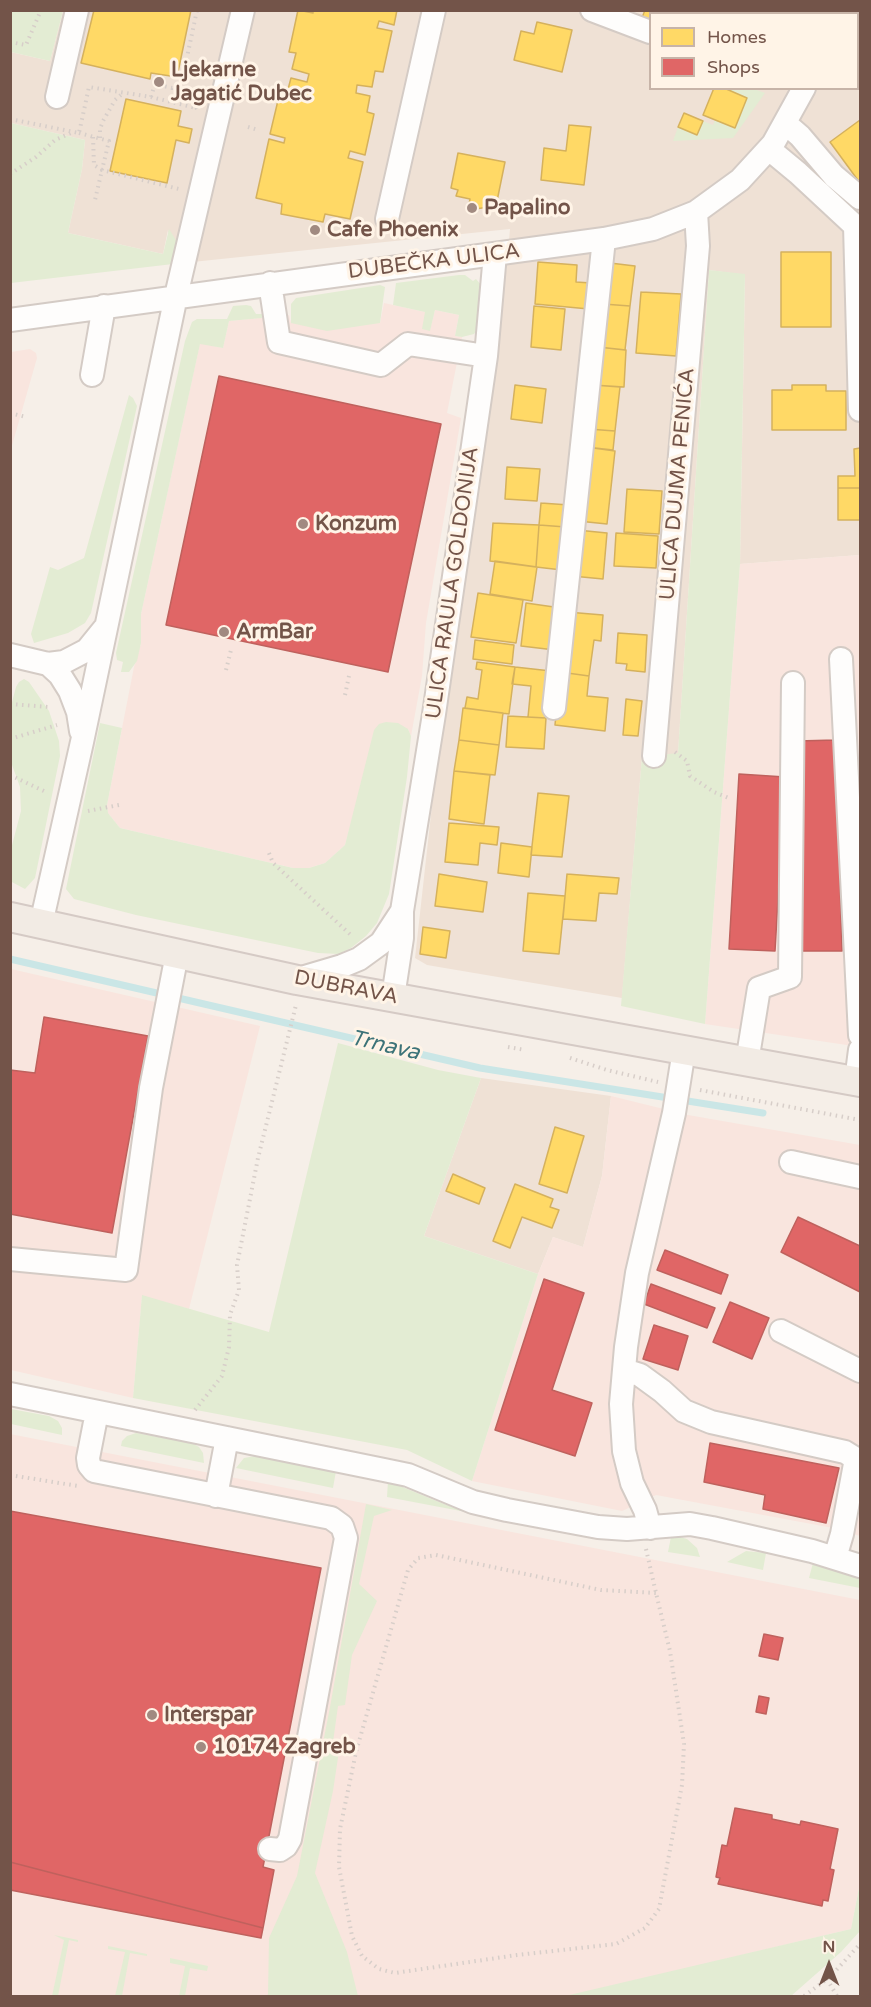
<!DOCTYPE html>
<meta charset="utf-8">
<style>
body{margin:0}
#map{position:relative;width:871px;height:2007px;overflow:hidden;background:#f6efe8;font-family:"Varela Round",sans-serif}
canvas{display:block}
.frame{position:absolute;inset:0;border:12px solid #735449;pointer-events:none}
.legend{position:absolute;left:649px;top:12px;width:210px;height:78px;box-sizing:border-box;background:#fff4e7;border:2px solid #c7b4a8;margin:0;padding:8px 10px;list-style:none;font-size:18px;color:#735449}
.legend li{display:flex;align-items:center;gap:12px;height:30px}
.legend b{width:30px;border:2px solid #c7b4a8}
.north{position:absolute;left:799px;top:1935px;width:60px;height:60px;-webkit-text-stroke:4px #fff4e7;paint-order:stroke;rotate:0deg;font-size:16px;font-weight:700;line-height:24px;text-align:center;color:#735449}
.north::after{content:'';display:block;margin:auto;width:21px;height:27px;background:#735449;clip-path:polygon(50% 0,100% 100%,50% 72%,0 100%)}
</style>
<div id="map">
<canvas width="871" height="2007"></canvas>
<div class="frame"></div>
<ul class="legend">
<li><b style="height:16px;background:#ffd966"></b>Homes</li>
<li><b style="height:16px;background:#e06666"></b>Shops</li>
</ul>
<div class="north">N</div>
</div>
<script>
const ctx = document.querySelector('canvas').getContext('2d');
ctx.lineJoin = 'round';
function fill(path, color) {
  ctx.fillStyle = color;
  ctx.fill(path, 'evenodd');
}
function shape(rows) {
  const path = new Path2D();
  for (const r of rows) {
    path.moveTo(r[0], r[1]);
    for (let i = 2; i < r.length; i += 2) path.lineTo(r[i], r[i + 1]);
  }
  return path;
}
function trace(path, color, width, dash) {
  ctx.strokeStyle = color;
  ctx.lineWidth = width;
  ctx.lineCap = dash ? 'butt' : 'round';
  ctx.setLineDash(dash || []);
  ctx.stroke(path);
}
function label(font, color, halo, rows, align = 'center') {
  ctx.font = font + ' "Varela Round",sans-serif';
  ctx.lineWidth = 6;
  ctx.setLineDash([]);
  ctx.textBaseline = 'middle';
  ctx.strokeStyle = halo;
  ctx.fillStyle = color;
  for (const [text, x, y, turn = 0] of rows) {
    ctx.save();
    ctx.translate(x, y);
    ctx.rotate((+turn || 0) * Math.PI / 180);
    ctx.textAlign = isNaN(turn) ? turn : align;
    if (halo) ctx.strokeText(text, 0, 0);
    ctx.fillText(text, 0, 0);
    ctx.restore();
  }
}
const residential = shape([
 [63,11,860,11,860,555,740,564,745,275,709,270,678,754,642,757,622,998,427,965,415,958,442,716,507,265,510,229,173,264,168,230,163,254,68,233,82,169,85,140,11,123,11,52,50,61],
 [650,14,858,14,858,88,650,88],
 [481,1078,611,1096,602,1176,583,1247,553,1237,538,1274,424,1236]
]);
const commercial = shape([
 [384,303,425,312,430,330,435,310,459,315,455,336,462,337,447,413,461,418,426,623,422,676,411,736,408,729,349,830,345,845,325,863,309,868,293,868,120,828,108,813,107,805,134,667,141,643,141,614,200,343,223,348,229,321,289,315,291,323,380,323],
 [30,349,36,353,37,358,11,449,11,352],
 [860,555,860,1047,705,1024,740,564],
 [11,969,260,1026,189,1309,142,1296,133,1398,11,1370],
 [611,1096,688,1115,860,1145,860,1536,833,1528,656,1495,622,1511,472,1481,538,1274,553,1237,583,1247,602,1176],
 [10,1434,860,1600,860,1883,851,1929,571,1996,11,1996]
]);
const green = shape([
 [11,10,63,11,50,61,11,52],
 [724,89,754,89,765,93,733,138,673,141,678,127,697,135,703,121,713,125,715,120,735,128,747,98],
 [11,123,85,140,82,169,68,233,163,254,169,229,179,245,173,264,11,283],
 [709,270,745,274,740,564,705,1024,621,1006,642,757,678,753],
 [459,275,465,275,473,281,476,279,482,286,478,329,474,334,462,337,455,336,459,315,435,310,430,331,422,329,425,312,393,305,396,283],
 [380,285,385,287,380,323,327,331,291,323,291,304,296,298],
 [246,305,251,306,256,314,262,314,262,318,229,321,223,348,200,344,141,614,141,643,137,661,129,672,121,672,123,662,117,660,116,653,185,341,192,322,197,319,227,319,233,306],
 [129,395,133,398,137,406,91,613,85,623,68,633,34,643,31,634,50,567,58,570,84,558],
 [24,679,29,682,49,711,59,741,60,756,35,878,25,889,10,881,11,849,21,811,20,787,11,762,11,706,16,687,19,682],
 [386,722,398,723,408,729,411,736,407,777,389,894,377,923,366,936,351,948,339,954,318,953,136,915,74,899,66,889,100,723,122,728,107,805,108,813,120,828,293,868,309,868,325,863,345,845,374,730,379,724],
 [338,1043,438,1070,481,1078,424,1236,538,1274,472,1481,407,1450,133,1398,142,1295,269,1332],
 [11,1409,49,1416,58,1421,62,1428,62,1435,11,1424],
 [136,1433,192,1443,199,1447,203,1453,204,1463,121,1446,122,1441,127,1436],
 [255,1456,336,1471,333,1488,236,1468,244,1458],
 [388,1481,439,1502,466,1512,387,1497],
 [366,1504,392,1510,374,1516,359,1584,377,1601,352,1655,345,1705,338,1706,333,1742,339,1751,333,1791,315,1873,347,1952,358,1996,267,1996,268,1994,269,1938,297,1876,330,1707],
 [677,1536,687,1539,697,1548,700,1557,668,1552,671,1537],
 [746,1551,766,1553,763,1570,727,1562],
 [813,1563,860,1578,860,1588,809,1578],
 [860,1883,860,1931,841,1952,791,1996,565,1996,851,1929],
 [54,1935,78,1940,78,1942,69,1940,58,1996,52,1996,64,1940],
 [108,1946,147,1954,147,1956,130,1953,122,1996,115,1996,125,1952,108,1949],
 [170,1958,208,1966,207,1971,190,1968,185,1996,179,1996,185,1966,170,1963]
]);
const homes = shape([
 [94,10,191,10,177,77,151,73,150,79,81,63,94,10],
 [298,10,313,13,313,10,397,10,394,25,379,21,377,28,392,31,383,72,375,71,372,87,357,85,356,93,370,96,367,112,374,114,365,155,350,151,348,158,363,162,350,219,325,214,323,222,281,214,282,204,256,198,269,139,284,143,285,138,270,134,280,92,287,93,291,78,307,82,309,74,292,69,296,53,289,52,298,10],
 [645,10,711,10,715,12,714,14,650,14,650,27,640,23,645,10],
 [537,22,572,30,562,72,514,60,521,31,534,34,537,22],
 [714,88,724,88,747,98,735,128,703,115,714,88],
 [126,99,181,111,178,126,192,129,189,143,176,140,167,183,110,171,126,99],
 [684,113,703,121,697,135,678,127,684,113],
 [860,120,860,183,830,142,860,120],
 [569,125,591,127,584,185,541,180,544,148,566,151,569,125],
 [458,153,505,162,496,206,468,210,470,199,456,196,458,190,451,188,458,153],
 [781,252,831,252,831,327,781,327,781,252],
 [538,262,577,265,576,282,591,283,589,309,535,304,538,262],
 [610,263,635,266,630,306,603,304,610,263],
 [641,292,681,294,676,356,636,353,641,292],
 [603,304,630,306,625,350,598,347,603,304],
 [534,306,565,309,561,350,531,347,534,306],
 [598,347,626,350,624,387,593,385,598,347],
 [515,385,546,389,542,423,511,419,515,385],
 [593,385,620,387,615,431,588,429,593,385],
 [792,385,826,385,826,391,846,391,846,430,772,430,772,390,792,390,792,385],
 [588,429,615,431,613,450,586,447,588,429],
 [586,447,615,451,607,524,578,521,586,447],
 [860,448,860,488,838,488,838,476,855,476,854,449,860,448],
 [507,467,540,469,537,501,505,499,507,467],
 [838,488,860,488,860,520,838,520,838,488],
 [627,489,662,491,659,534,624,532,627,489],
 [541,503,569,505,566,527,539,525,541,503],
 [493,523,539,525,536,567,490,561,493,523],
 [539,525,566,527,562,570,536,567,539,525],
 [577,530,607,533,603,579,572,576,577,530],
 [616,533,658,536,656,568,614,566,616,533],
 [495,561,537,567,532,601,490,594,495,561],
 [478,593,523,600,516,643,471,637,478,593],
 [526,603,561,608,555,650,521,646,526,603],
 [567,612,603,615,601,641,594,640,589,676,560,672,567,612],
 [618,633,647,635,645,672,626,670,627,664,616,663,618,633],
 [475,640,514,645,512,664,473,659,475,640],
 [477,662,515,667,509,714,465,708,467,697,478,699,482,670,476,669,477,662],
 [515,667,551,671,546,718,528,717,531,686,512,684,515,667],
 [560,672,589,676,587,696,608,698,605,731,555,725,560,672],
 [626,699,642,701,638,736,623,735,626,699],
 [463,708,503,713,499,745,459,740,463,708],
 [508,716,546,718,544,749,506,747,508,716],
 [459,740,499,745,495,775,454,771,459,740],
 [454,771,490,775,484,824,449,819,454,771],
 [538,793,569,796,562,857,531,855,538,793],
 [449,823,499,827,497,845,480,843,478,865,445,862,449,823],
 [501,843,532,847,529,877,498,873,501,843],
 [439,874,487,882,483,912,435,906,439,874],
 [567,874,619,878,617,894,599,893,596,921,563,919,567,874],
 [528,893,565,896,559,954,523,951,528,893],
 [423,927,450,931,446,958,420,954,423,927],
 [555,1127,584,1136,567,1193,539,1184,555,1127],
 [453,1174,485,1188,479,1204,446,1191,453,1174],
 [515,1184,553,1199,550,1207,559,1210,552,1228,522,1217,510,1248,493,1241,515,1184]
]);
const shops = shape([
 [219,376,441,424,388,672,166,625,219,376],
 [836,740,842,951,799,951,797,741,836,740],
 [739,774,785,777,775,951,729,949,739,774],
 [44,1017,148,1036,112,1233,10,1214,10,1070,35,1073,44,1017],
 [798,1217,860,1246,860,1292,781,1252,798,1217],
 [665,1250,728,1275,721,1294,657,1270,665,1250],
 [544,1279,584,1293,552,1390,592,1403,575,1456,495,1430,544,1279],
 [651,1284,715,1308,707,1328,644,1304,651,1284],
 [730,1302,769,1318,752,1359,713,1342,730,1302],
 [654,1325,688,1336,678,1370,643,1359,654,1325],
 [710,1443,839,1468,826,1523,763,1509,765,1495,704,1482,710,1443],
 [10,1511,321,1568,263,1867,274,1870,263,1928,10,1862,10,1511],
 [764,1634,783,1638,778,1660,759,1656,764,1634],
 [759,1696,769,1698,766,1714,756,1712,759,1696],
 [735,1808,772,1815,772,1819,800,1825,801,1821,838,1829,830,1869,834,1870,828,1901,823,1900,822,1906,718,1884,720,1878,716,1877,722,1845,727,1846,735,1808],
 [10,1862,263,1928,261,1938,10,1890,10,1862]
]);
const stream = shape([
 [10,959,480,1068,763,1113]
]);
const path = shape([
 [10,42,26,45,41,10],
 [151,97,155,84,172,88,182,81],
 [197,109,182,81,197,10],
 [10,119,79,133,89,87,151,97,196,108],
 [248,127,258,130],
 [79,133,109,141,102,170,179,189],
 [93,137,94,165,102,170,95,200],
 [100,138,100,129,103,121,115,100,123,93],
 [10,174,36,157,55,140,73,132],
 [348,239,350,232],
 [10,413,26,417],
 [226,670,231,650],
 [345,695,349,676],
 [10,704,49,707],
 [10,739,57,725],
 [675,752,687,761,690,776,714,792,731,799],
 [10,775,48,793],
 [88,811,119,805],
 [269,853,273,863,353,937],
 [508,1047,525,1050],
 [570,1058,607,1070,658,1082],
 [700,1090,860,1120],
 [195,1410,222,1376,229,1347,230,1315,239,1290,237,1265,258,1158,296,1005],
 [10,1475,78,1486],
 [646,1549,656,1593,670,1651,684,1744,682,1785,659,1909,645,1928,616,1944,517,1955,395,1973,379,1969,362,1956,352,1936,339,1867,340,1829,356,1752,408,1570,418,1558,436,1555,601,1590,656,1593],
 [827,1979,837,1996],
 [804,1996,830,1977,860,1944]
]);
const minor = shape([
 [592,10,650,32],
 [832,14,833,10],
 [57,97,77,10],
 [785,123,800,136,834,176,860,198],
 [769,149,798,173,855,226,860,410],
 [387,219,434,10],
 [270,283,279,342,381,365,408,344,486,356],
 [10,320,604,239,653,229,696,212,740,180,773,144,804,88],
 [92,375,104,306],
 [10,655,48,664,64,662,87,650,104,629],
 [841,659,860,1035],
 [48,664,60,675,70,691,78,712,81,731],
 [554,708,604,239],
 [654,756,698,246,696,212],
 [41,924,82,742,176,296,243,10],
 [298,979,342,966,359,959,381,943,402,911],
 [393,997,402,938,402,911,434,714,486,356,495,254],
 [747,1062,759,988,790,977,793,683],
 [856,1081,860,1050],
 [791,1162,860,1177],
 [10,1259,126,1270,151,1088,177,954],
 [781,1331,860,1371],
 [624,1370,640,1375,662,1391,684,1411,711,1422,845,1452,853,1457,855,1464,842,1534,835,1558],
 [10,1394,384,1470,408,1475,473,1502,507,1510,598,1527,627,1529,690,1524,712,1528,812,1551,860,1566],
 [97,1412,88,1458,89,1465,94,1471,331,1518,342,1526,346,1538,290,1839,286,1846,280,1850,270,1849],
 [216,1496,227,1438],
 [650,1528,645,1510,632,1483,624,1451,621,1404,626,1347,637,1273,674,1113,684,1050]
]);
const major = shape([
 [10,917,297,980,860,1082]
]);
const markers = [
 [159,82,6,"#a18a81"],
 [472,208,6,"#a18a81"],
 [315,230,6,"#a18a81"],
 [303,524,6,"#a18a81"],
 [224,632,6,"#a18a81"],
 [152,1715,6,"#a18a81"],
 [201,1747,6,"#a18a81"]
];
const poiNames = [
 ["Ljekarne",171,70],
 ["Jagatić Dubec",171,94],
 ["Papalino",484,208],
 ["Cafe Phoenix",327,230],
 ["Konzum",315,524],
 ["ArmBar",236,632],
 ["Interspar",164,1715],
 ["10174 Zagreb",213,1747]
];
const streetNames = [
 ["DUBEČKA ULICA",434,262,-7],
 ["ULICA DUJMA PENIĆA",678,484,-85],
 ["ULICA RAULA GOLDONIJA",453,583,-82],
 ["DUBRAVA",346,988,11]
];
const waterNames = [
 ["Trnava",385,1046,13]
];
fill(residential, '#efe1d5');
fill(commercial, '#f9e5de');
fill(green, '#e3ecd3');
fill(homes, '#ffd966');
trace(homes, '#d5b15d', 1.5);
fill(shops, '#e06666');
trace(shops, '#bf615d', 1.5);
trace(stream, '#cae6e6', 7);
trace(minor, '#d4cbc5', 26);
trace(major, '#d5cac5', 32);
trace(path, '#d7cec9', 4, [1.5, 4.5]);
trace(minor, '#fefdfc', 22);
trace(major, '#f2ebe4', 28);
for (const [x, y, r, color] of markers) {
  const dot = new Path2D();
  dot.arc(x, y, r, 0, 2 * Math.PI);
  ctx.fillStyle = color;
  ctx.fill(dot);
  trace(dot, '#fff4e7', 2);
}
label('bold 21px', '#735449', '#fff4e7', poiNames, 'left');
label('21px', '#735449', '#fff4e7', streetNames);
label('italic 22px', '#3d7378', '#fff4e7', waterNames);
</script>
